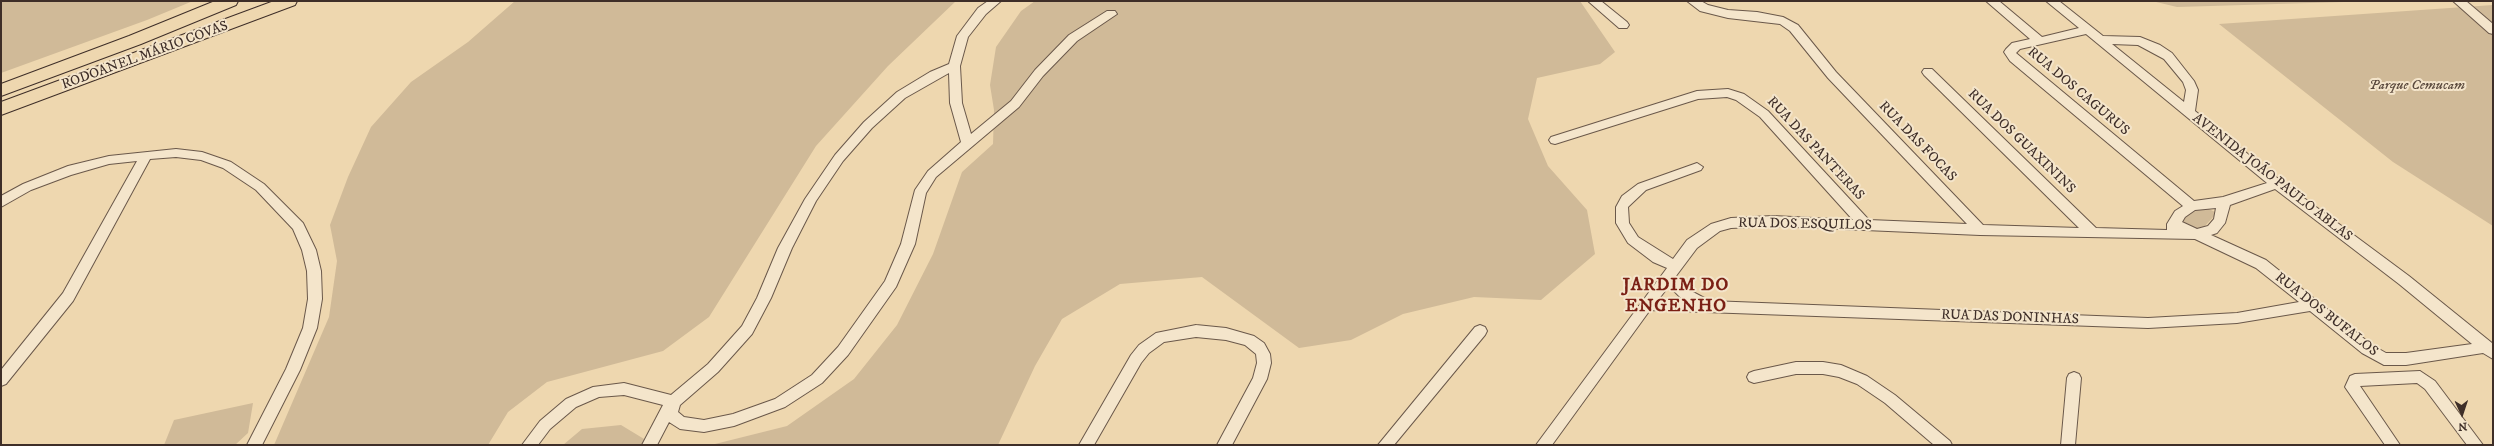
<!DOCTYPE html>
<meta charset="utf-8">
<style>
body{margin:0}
#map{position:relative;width:2494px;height:446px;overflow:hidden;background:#eed7af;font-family:"IM FELL DW Pica",serif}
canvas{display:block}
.frame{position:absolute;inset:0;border:2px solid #3e2e28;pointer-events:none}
.north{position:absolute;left:2442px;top:394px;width:40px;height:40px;-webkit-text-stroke:3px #f4e5cb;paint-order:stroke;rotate:177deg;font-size:11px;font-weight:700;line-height:16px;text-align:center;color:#3e2e28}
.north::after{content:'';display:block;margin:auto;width:14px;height:18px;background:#3e2e28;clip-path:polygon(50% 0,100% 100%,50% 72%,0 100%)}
</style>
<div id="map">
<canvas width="2494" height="446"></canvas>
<div class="frame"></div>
<div class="north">N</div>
</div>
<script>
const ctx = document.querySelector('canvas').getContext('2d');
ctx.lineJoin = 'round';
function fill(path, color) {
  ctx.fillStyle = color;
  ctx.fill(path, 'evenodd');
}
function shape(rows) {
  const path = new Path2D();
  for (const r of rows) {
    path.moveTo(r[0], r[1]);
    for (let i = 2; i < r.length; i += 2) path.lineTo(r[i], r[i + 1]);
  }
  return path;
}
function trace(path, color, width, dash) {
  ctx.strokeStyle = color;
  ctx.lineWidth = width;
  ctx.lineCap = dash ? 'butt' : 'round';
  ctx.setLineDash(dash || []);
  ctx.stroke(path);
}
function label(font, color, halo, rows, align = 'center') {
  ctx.font = font + ' "IM FELL DW Pica",serif';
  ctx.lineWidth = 4;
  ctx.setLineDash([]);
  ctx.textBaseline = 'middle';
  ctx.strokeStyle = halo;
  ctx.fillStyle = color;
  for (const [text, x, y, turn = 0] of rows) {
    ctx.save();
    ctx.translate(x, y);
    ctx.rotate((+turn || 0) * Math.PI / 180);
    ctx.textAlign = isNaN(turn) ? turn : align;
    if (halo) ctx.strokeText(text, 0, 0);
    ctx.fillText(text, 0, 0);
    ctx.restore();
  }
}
const green = shape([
 [1,1,193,1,147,20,1,73],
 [515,1,956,1,888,66,816,146,709,317,663,351,547,382,508,412,488,445,274,445,329,317,337,261,330,225,348,177,371,127,411,82,468,42],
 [1035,1,1580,1,1615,52,1600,64,1537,78,1528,119,1548,166,1587,210,1595,254,1541,300,1474,297,1403,314,1351,340,1299,348,1202,277,1120,284,1062,319,1035,366,998,445,711,445,787,426,854,379,897,325,933,254,962,172,993,144,994,110,990,85,996,47,1021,11],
 [2152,1,2377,1,2177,7],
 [2493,5,2493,226,2393,162,2219,24],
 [2207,208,2215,212,2215,215,2204,227,2198,230,2184,223,2183,218,2189,213,2196,209],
 [253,403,248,433,235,445,164,445,174,420],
 [621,425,654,445,563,445,582,429]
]);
const minor = shape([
 [988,1,1001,1,986,14,968,37,960,66,962,103,971,134,1011,101,1035,70,1069,35,1107,11,1115,11,1117,14,1077,41,1043,76,1019,107,936,177,926,193,915,244,896,287,848,355,822,383,785,407,734,426,704,432,680,429,669,422,657,445,642,445,663,405,624,395,599,397,576,407,550,429,538,445,522,445,540,421,566,399,593,387,624,383,671,395,708,364,742,326,757,298,778,248,805,199,835,155,864,122,897,92,930,72,949,64,957,36,978,8,988,1],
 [949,73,950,103,961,142,928,171,915,190,901,244,885,281,838,347,812,375,775,399,733,414,704,420,684,417,678,412,680,405,718,372,752,334,771,298,792,248,816,201,843,161,872,128,905,98,949,73],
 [1588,1,1601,1,1627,22,1629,25,1627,28,1619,28,1588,1],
 [1687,1,1701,1,1708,5,1728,10,1757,12,1783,17,1798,25,1836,72,1983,225,2079,228,1924,75,1922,72,1924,69,1932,69,2096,228,2167,230,2167,224,2175,211,2183,206,2010,61,2004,52,2006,49,2012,43,2030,39,1986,1,1999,1,2042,37,2079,28,2046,1,2059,1,2103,36,2140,37,2160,45,2172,53,2194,81,2198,90,2195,111,2281,181,2409,276,2492,343,2493,359,2483,353,2406,365,2384,365,2362,353,2310,311,2237,323,2148,328,1650,310,1552,445,1536,445,1667,268,1653,262,1628,243,1616,223,1616,207,1622,196,1638,184,1697,163,1703,167,1701,170,1646,190,1628,207,1629,223,1638,237,1673,259,1687,240,1711,224,1731,218,1773,216,1853,220,1760,117,1736,100,1727,97,1698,99,1555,144,1551,143,1549,140,1551,137,1697,91,1728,89,1744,94,1768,111,1869,220,1967,224,1828,78,1790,31,1780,24,1728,18,1700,11,1687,1],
 [2086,34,2267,183,2223,197,2194,201,2016,53,2020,49,2086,34],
 [2112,44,2138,45,2164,59,2183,82,2186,90,2184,102,2112,44],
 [2275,189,2399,284,2472,344,2406,353,2386,353,2372,345,2266,260,2211,235,2217,233,2225,223,2230,205,2275,189],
 [2216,208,2214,219,2208,226,2197,229,2182,222,2185,217,2195,210,2216,208],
 [1773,226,1980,235,2195,239,2256,268,2299,302,2237,313,2148,318,1710,301,1693,292,1676,276,1697,248,1720,231,1731,228,1773,226],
 [1669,286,1683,300,1684,300,1658,300,1669,286],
 [2453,1,2466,1,2493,24,2493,34,2489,33,2453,1],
 [176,149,202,152,231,162,264,184,303,223,316,250,321,271,322,299,317,328,300,370,262,445,247,445,286,369,303,328,308,299,307,271,302,250,293,229,256,190,223,168,201,160,176,157,150,159,73,301,6,384,1,386,1,370,63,293,137,161,109,164,71,175,31,190,1,207,1,196,23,184,68,166,109,156,176,149],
 [1196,325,1226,328,1254,336,1264,343,1270,354,1271,363,1267,379,1232,445,1217,445,1253,378,1257,363,1256,354,1245,345,1226,340,1196,337,1164,342,1149,353,1141,363,1094,445,1079,445,1131,355,1139,345,1156,333,1196,325],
 [1480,325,1485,327,1487,331,1485,335,1394,445,1378,445,1475,327,1480,325],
 [1796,362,1823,362,1841,365,1867,376,1895,395,1950,441,1952,445,1934,445,1885,403,1857,384,1839,377,1823,374,1796,374,1754,383,1749,381,1747,377,1749,373,1754,371,1796,362],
 [2420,371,2435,381,2483,445,2467,445,2425,389,2417,383,2360,386,2400,445,2385,445,2345,387,2350,376,2355,374,2420,371],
 [2074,372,2079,374,2081,378,2075,445,2061,445,2067,378,2069,374,2074,372]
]);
const highway = shape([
 [215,1,238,1,236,5,141,44,1,96,1,84,129,36,215,1],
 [274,1,297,1,295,5,1,115,1,102,274,1]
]);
const streetNames = [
 ["RODOANEL MÁRIO COVAS",145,56,-20],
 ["RUA DOS CAGURUS",2078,92,40],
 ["RUA DAS FOCAS",1917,142,46],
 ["RUA DOS GUAXININS",2021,142,44],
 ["RUA DAS PANTERAS",1815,149,47],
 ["AVENIDA JOÃO PAULO ABLAS",2272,178,38],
 ["RUA DOS ESQUILOS",1805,225,1],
 ["RUA DOS BUFALOS",2326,315,38],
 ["RUA DAS DONINHAS",2010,318,2]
];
const parkNames = [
 ["Parque Cemucam",2417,86]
];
const districtNames = [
 ["JARDIM DO",1676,286],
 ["ENGENHO",1676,307]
];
fill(green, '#d0ba98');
trace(minor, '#6a584a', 2);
trace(highway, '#3e2e28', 2);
fill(minor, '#f4e5cb');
fill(highway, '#eed7af');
label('14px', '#3e2e28', '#f4e5cb', streetNames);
label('italic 14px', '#5b4a3e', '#f4e5cb', parkNames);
ctx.letterSpacing = '1px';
label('bold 18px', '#7a1f14', '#f4e5cb', districtNames);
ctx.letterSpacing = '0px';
</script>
